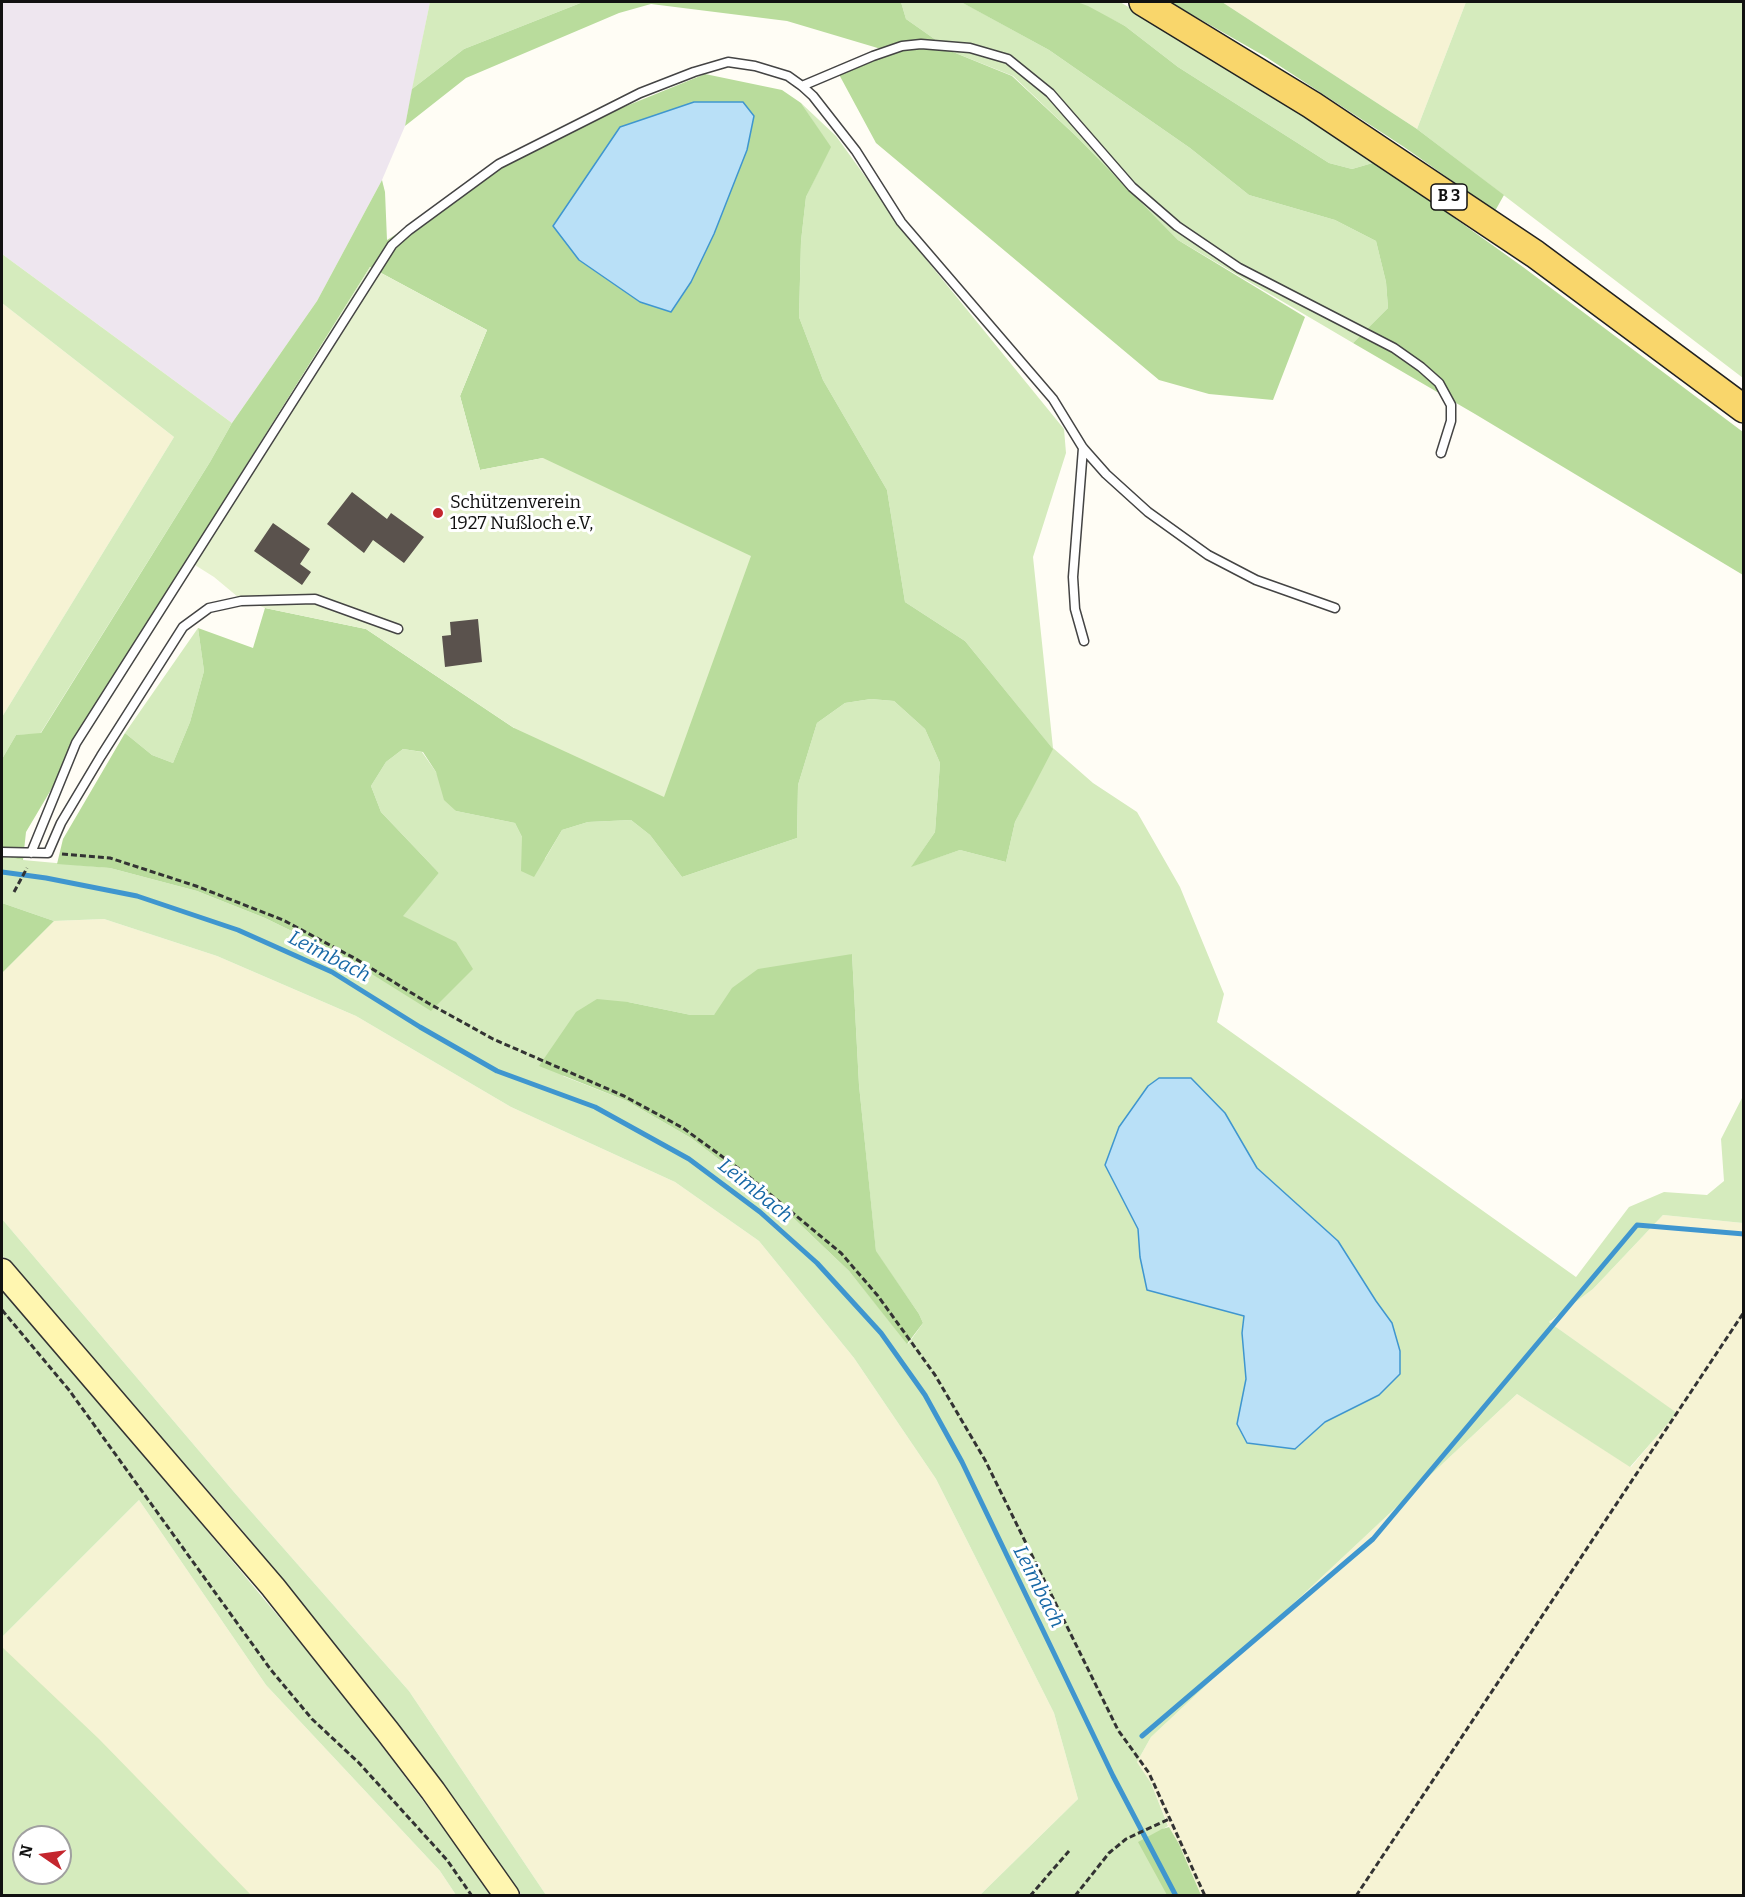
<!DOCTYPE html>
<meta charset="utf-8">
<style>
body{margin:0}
#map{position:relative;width:1745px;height:1897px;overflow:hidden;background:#fffdf5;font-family:Bitter,serif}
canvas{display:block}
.frame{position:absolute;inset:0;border:3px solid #111;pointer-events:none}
.north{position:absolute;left:12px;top:1825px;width:60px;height:60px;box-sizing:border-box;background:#fff;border:2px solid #a0a0a0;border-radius:50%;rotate:283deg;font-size:16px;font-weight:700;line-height:24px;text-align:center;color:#111}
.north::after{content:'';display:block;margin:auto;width:21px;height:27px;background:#c4262e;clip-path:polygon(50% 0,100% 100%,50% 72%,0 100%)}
</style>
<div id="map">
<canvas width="1745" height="1897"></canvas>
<div class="frame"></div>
<div class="north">N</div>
</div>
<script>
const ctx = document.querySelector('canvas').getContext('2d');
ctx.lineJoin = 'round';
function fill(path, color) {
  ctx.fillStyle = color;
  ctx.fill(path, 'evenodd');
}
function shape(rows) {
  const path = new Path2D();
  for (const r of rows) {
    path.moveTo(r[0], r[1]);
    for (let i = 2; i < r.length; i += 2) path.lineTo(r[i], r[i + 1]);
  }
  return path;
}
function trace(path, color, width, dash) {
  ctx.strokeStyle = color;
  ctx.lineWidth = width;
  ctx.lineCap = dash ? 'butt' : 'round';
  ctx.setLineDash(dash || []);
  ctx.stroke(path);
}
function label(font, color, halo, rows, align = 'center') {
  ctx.font = font + ' Bitter,serif';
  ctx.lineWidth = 6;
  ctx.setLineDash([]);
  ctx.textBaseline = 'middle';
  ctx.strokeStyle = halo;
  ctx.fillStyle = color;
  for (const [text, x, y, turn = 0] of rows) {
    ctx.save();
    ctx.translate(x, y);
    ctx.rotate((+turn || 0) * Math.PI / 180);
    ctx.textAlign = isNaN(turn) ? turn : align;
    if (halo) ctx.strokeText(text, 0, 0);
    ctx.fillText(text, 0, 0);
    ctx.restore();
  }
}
const industrial = shape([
 [2,2,430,2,405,126,382,180,317,301,232,423,2,254]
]);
const farmland = shape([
 [1222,2,1466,2,1417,129],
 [2,303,174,437,2,717],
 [104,919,217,956,356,1016,511,1107,675,1182,759,1241,854,1358,936,1479,1054,1713,1078,1799,980,1895,546,1895,409,1691,234,1492,2,1219,2,973,54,921],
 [1663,1215,1743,1223,1743,1895,1201,1895,1179,1844,1169,1827,1151,1783,1137,1762,1151,1737,1517,1394,1631,1467,1676,1413,1549,1322,1593,1289],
 [139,1500,266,1685,440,1871,456,1895,207,1895,2,1671,2,1637]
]);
const green = shape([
 [430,2,583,2,464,49,412,89],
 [901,2,961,2,967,5,1049,50,1190,148,1249,195,1335,220,1376,241,1386,282,1388,308,1353,343,1178,240,1076,136,1013,76,953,52,906,19],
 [1077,2,1120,2,1253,80,1376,162,1352,169,1329,163,1178,67,1125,26],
 [1466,2,1743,2,1743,378,1417,129],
 [801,103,836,136,916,247,1064,429,1066,453,1033,557,1053,748,1093,783,1137,812,1180,887,1224,994,1217,1022,1576,1277,1629,1207,1664,1192,1707,1195,1724,1181,1721,1139,1743,1096,1743,1223,1663,1215,1593,1289,1549,1322,1677,1413,1630,1467,1517,1394,1151,1737,1137,1762,1151,1783,1168,1826,1163,1829,1195,1895,980,1895,1078,1799,1054,1713,936,1479,854,1358,759,1241,675,1182,511,1107,356,1016,217,956,104,919,54,921,2,903,2,856,23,860,110,868,197,891,265,918,343,956,420,926,402,916,439,873,381,812,371,786,386,762,403,749,422,752,436,772,456,811,515,823,522,837,545,859,562,830,588,822,631,820,650,835,682,877,797,838,798,785,817,723,845,703,871,699,894,701,925,729,940,763,935,832,912,866,960,850,1006,862,1015,822,1052,748,965,641,905,602,887,490,823,380,799,317,801,241,806,197,830,147],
 [852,954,859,1085,876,1252,919,1314,923,1323,908,1344,849,1271,784,1209,691,1138,627,1101,563,1076,628,1002,691,1015,714,1015],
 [1225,1113,1257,1168,1338,1241,1376,1301,1392,1323,1379,1395,1325,1422,1296,1449,1237,1424,1246,1379,1242,1333,1244,1316,1147,1290,1140,1257,1138,1229,1105,1165,1119,1127],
 [2,254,232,423,210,462,40,734,16,735,2,759,2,717,174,437,2,303],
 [198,628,204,671,190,722,173,763,152,755,125,733],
 [2,1219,234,1492,409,1691,546,1895,522,1895,379,1699,238,1525,2,1255],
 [2,1290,93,1394,339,1689,451,1838,478,1877,485,1879,496,1895,456,1895,440,1871,266,1685,139,1500,2,1637],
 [2,1647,99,1739,251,1895,2,1895],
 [24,1837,60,1837,60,1873,24,1873]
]);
const forest = shape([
 [583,2,901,2,906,19,953,52,1012,76,1076,136,1178,240,1305,317,1273,400,1209,394,1159,380,876,143,835,67,881,49,787,21,651,4,619,13,466,78,405,126,412,89,464,49],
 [961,2,1077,2,1088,6,1125,26,1178,67,1329,163,1352,169,1376,162,1523,267,1743,432,1743,575,1475,414,1353,343,1388,308,1386,282,1376,241,1335,220,1249,195,1190,148,1049,50],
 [1170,2,1222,2,1417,129,1504,195,1495,211,1404,147,1266,57],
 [705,74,782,90,801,103,831,147,806,197,801,241,799,317,823,380,887,490,905,602,965,641,1053,749,1015,822,1006,862,960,850,911,867,935,832,940,763,925,729,894,701,871,699,845,703,817,723,798,785,797,838,682,877,650,835,631,820,588,822,562,830,534,877,521,871,522,837,515,823,456,811,444,800,436,772,423,752,403,749,386,762,371,786,381,812,439,873,403,916,456,942,473,969,431,1011,343,956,265,918,197,891,110,868,57,864,63,839,125,733,152,755,173,763,190,722,204,671,198,628,253,648,265,608,366,629,514,728,543,458,480,470,460,396,487,330,370,267,187,560,26,832,23,860,2,856,2,759,16,735,41,733,210,462,232,423,317,301,382,180,385,192,387,240,500,169,609,113],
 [2,903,54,921,2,973],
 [852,954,859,1085,876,1251,919,1314,923,1323,907,1344,849,1271,784,1209,691,1138,627,1101,539,1066,576,1012,597,999,628,1002,691,1015,714,1015,732,988,758,969],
 [1169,1827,1179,1844,1201,1895,1167,1895,1138,1842,1162,1829]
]);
const pitch = shape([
 [370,267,487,330,460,396,480,470,543,458,751,556,664,797,514,728,366,629,265,608,238,597,214,577,187,560]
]);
const water = shape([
 [694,102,743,102,754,116,747,150,714,234,691,282,671,312,640,302,579,260,553,226,620,127,694,102],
 [1159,1078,1191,1078,1225,1113,1257,1168,1338,1241,1376,1301,1392,1323,1400,1351,1400,1374,1379,1395,1325,1422,1295,1449,1247,1443,1237,1424,1246,1379,1242,1333,1244,1316,1147,1290,1140,1257,1138,1229,1105,1165,1119,1127,1148,1086,1159,1078]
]);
const stream = shape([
 [2,872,46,878,137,896,238,930,332,972,420,1027,497,1071,595,1107,689,1159,760,1212,817,1263,881,1333,925,1395,962,1462,1113,1776,1176,1896],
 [1142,1736,1373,1539,1637,1225,1744,1234]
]);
const building = shape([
 [352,492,387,519,391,513,424,537,404,563,373,540,364,553,327,524],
 [273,523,310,549,300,564,311,572,302,585,254,551],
 [478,619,482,662,445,667,442,636,451,635,450,622]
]);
const path = shape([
 [62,854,110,858,196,886,283,920,356,959,428,1003,493,1039,624,1096,683,1128,742,1171,841,1253,878,1296,935,1375,985,1460,1118,1730,1149,1773,1205,1896],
 [14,892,27,868],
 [2,1310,69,1390,271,1670,312,1719,359,1763,447,1860,472,1896],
 [1030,1896,1069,1851],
 [1075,1896,1109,1853,1126,1839,1169,1819],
 [1356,1896,1744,1312]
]);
const lane = shape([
 [802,86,873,56,902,46,921,44,970,48,1008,59,1050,93,1132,187,1177,226,1239,268,1394,348,1421,367,1439,383,1451,405,1451,421,1441,453],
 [1083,448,1073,577,1075,609,1084,641],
 [2,852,48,853,61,823,101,756,183,627,209,608,241,601,315,599,398,629],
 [31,853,76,743,392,245,409,230,499,164,640,93,694,72,728,62,755,66,788,76,802,86,813,96,856,151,901,222,1053,399,1083,448,1106,474,1148,512,1208,555,1256,580,1335,608]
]);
const secondary = shape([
 [2,1271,273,1587,388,1732,433,1791,507,1896]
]);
const primary = shape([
 [1143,2,1312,105,1535,254,1744,409]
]);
const markers = [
 [438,513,6,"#c4262e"]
];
const shields = [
 [1449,197,36]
];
const shieldNames = [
 ["B 3",1449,197]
];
const poiNames = [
 ["Schützenverein",450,503],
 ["1927 Nußloch e.V,",450,524]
];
const waterNames = [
 ["Leimbach",329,957,27],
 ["Leimbach",755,1191,39],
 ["Leimbach",1038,1587,63]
];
fill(industrial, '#eee6ef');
fill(farmland, '#f6f3d4');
fill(green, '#d5ebbd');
fill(forest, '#b9dc9c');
fill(pitch, '#e6f2cf');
fill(water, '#b9e0f7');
trace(water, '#3f96cf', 1.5);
trace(stream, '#3f96cf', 5);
fill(building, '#5a524d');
trace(lane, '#444', 11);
trace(secondary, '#333', 27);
trace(primary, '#222', 30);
trace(path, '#333', 3, [6, 3]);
trace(lane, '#fff', 8);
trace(secondary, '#fff6b0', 24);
trace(primary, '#f9d66b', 27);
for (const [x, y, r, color] of markers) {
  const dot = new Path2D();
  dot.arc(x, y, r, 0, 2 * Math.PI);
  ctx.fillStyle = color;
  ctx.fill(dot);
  trace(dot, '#fff', 2);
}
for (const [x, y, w] of shields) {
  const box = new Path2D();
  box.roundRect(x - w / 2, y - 13, w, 26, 4.5);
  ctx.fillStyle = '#fff';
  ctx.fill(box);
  trace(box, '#111', 1.5);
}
label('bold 16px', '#111', null, shieldNames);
label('18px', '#111', '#fff', poiNames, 'left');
label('italic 20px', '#1768a6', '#fff', waterNames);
</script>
